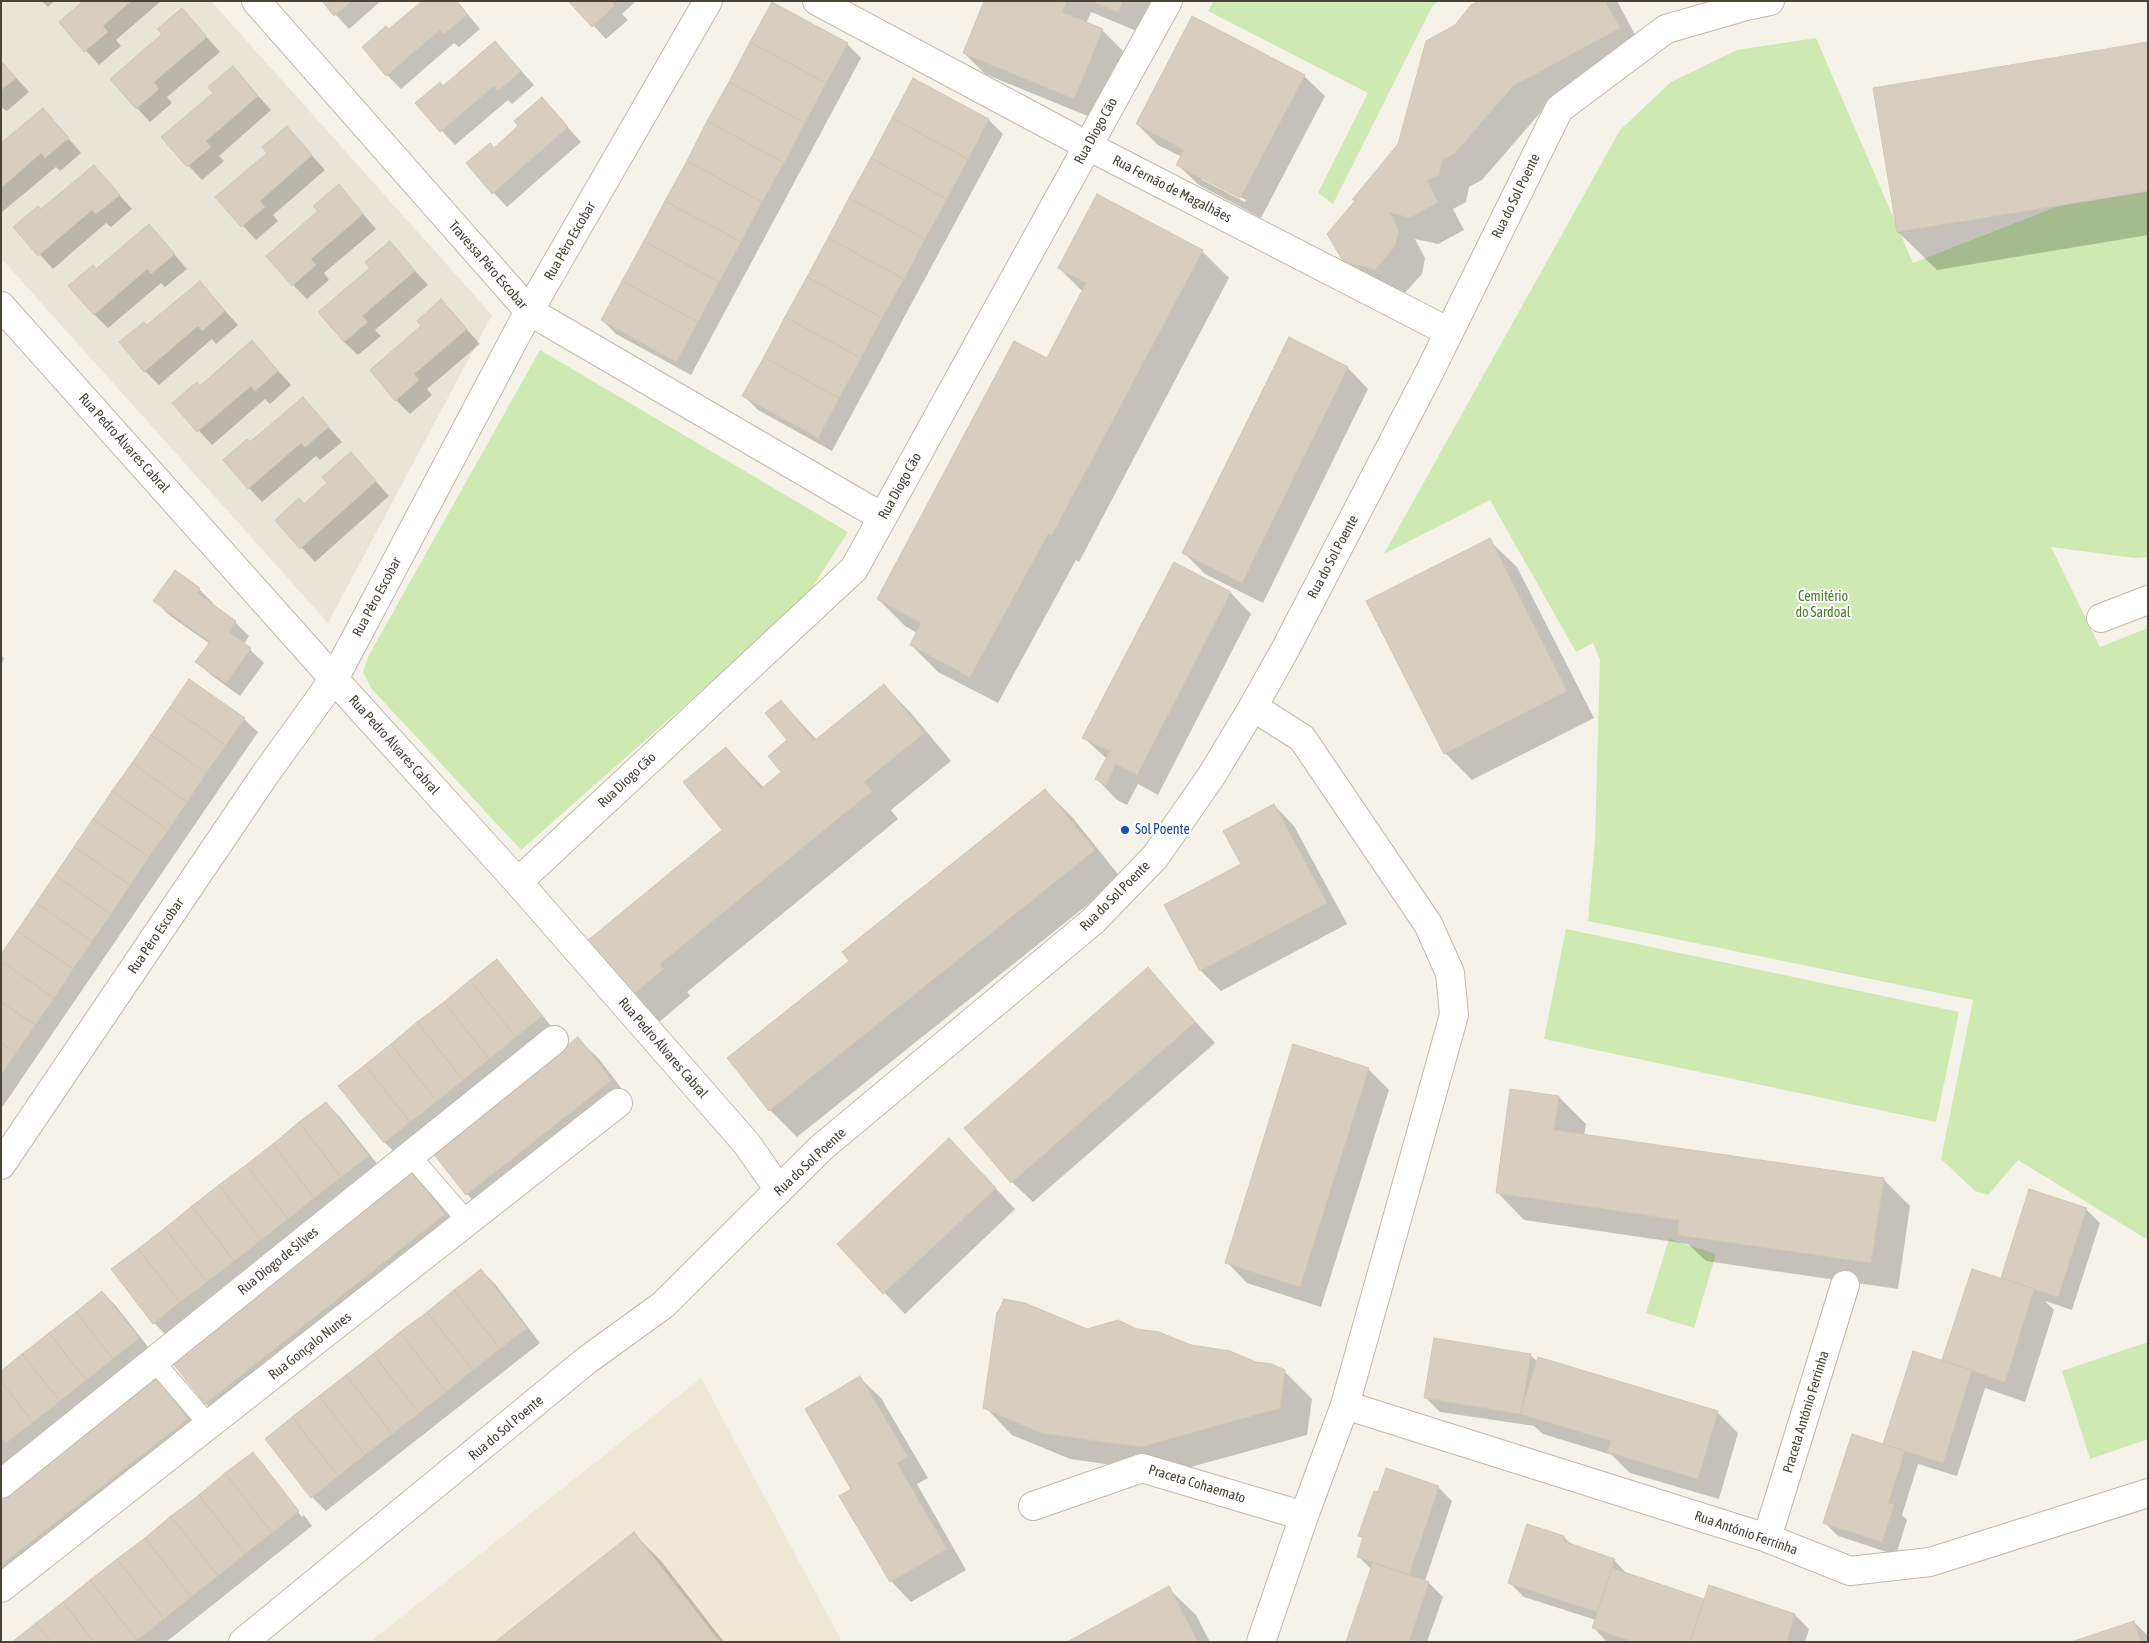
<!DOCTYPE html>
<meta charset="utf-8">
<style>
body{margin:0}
#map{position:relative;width:2149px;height:1643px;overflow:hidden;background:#f5f2ea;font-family:"Asap Condensed",sans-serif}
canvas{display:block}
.frame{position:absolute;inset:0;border:2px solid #494338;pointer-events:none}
</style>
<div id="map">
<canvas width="2149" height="1643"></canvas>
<div class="frame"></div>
</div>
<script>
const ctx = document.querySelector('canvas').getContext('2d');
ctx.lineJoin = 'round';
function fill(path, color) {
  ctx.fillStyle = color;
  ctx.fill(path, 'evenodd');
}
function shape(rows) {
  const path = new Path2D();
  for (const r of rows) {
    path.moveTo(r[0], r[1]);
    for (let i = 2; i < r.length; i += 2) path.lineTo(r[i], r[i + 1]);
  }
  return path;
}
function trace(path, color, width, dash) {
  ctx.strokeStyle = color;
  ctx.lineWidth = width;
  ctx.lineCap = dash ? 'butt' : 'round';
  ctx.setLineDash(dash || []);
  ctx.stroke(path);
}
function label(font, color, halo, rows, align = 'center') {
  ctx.font = font + ' "Asap Condensed",sans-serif';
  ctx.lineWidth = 4;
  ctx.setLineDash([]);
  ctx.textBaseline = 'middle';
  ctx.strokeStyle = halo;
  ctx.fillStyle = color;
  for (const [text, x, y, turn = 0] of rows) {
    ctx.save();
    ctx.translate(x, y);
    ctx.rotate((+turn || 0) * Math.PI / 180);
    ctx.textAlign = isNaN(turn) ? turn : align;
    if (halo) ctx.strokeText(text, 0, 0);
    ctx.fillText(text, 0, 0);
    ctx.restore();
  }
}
const residential = shape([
 [1,1,211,1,492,315,328,623,1,258]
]);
const education = shape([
 [701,1378,842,1642,370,1642]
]);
const green = shape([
 [1214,1,1439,1,1433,5,1333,204,1318,193,1368,93,1208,11],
 [1816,38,1913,263,2148,171,2148,557,2134,558,2051,547,2100,647,2148,628,2148,1240,2018,1160,1988,1195,1975,1191,1941,1159,1973,1000,1588,921,1595,840,1600,660,1593,643,1576,652,1490,500,1384,554,1620,130,1671,82,1737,50],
 [540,350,848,532,810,591,777,624,521,850,371,688,363,672,369,655],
 [1566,929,1959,1012,1936,1122,1544,1039],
 [1669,1239,1716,1254,1694,1328,1646,1313],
 [2148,1342,2148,1439,2090,1459,2062,1371]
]);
const shadow = shape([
 [42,1,54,1,48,7],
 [85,1,161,1,116,40,121,46,99,65,60,22],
 [323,1,381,1,349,29],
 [424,1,457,1,480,29,459,47,454,43,401,89,387,75,389,31],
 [570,1,636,1,622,14,628,20,606,39],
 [985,1,1152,1,1139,32,1091,12,1086,24,1102,30,1123,51,1095,119,985,74,964,53],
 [1482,1,1617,1,1646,55,1540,113,1482,180,1469,187,1466,202,1453,209,1464,230,1438,244,1415,239,1425,258,1422,274,1402,296,1371,288,1344,261,1356,202,1353,200,1399,144,1455,26],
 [182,10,220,52,167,97,172,103,150,122,137,108],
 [495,42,534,85,512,104,508,100,455,145,416,103,443,87],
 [2148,43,2148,235,1937,270,1898,232],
 [847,44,861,58,691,375,616,334,602,320],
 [1,61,29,92,7,111,1,107],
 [233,68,271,110,219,156,224,161,202,180,163,138,215,93],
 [1304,76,1325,96,1261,218,1199,185,1178,165,1182,157,1158,145,1137,124],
 [1201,176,1246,200,1245,202,1201,179],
 [914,80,989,120,1003,134,832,451,758,410,744,396],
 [542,99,581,142,507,207,467,164,494,149,520,127],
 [56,124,81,153,60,171,56,167,2,212,1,145],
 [287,128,325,170,273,215,278,221,256,240,217,197,268,153],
 [93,166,132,209,111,227,106,223,53,269,15,227,42,211],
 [339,186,376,229,324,273,329,280,307,299,293,285,320,211],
 [162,240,187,269,165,287,161,283,108,328,94,314,96,270],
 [390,243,428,285,375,330,381,336,358,355,344,342,372,268],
 [1202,251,1229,278,1079,562,1076,560,998,703,938,672,911,645,917,633,905,626,878,599,1048,360,1083,292,1059,268],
 [199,282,238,325,216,344,212,339,159,385,145,371,147,327],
 [441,301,480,344,427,389,432,395,410,414,396,400,423,327],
 [1290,339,1348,368,1368,389,1263,603,1205,574,1184,553],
 [252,342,291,385,270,404,265,399,212,445,174,403,200,387],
 [303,399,342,442,320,460,316,456,262,502,249,488,251,444],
 [364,468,389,496,315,562,276,520],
 [1489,540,1517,567,1594,718,1472,780,1445,753],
 [1174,564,1231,593,1251,614,1158,795,1138,784,1127,805,1117,800,1097,779,1107,759,1084,738],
 [175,572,199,589,213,603,212,605,235,622,249,636,244,644,264,663,240,696,211,675,197,662,210,644,169,615,155,601],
 [1,655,4,658,1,667],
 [884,685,911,713,951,761,891,810,898,819,687,992,690,996,659,1022,632,995,723,830,726,748,764,788,783,772,788,740,781,701,817,740],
 [244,719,258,732,1,1109,1,957],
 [1045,790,1073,818,1121,878,797,1137,770,1110,851,961],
 [1274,805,1294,826,1347,924,1221,991,1201,971,1243,865],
 [497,961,510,975,555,1031,399,1156,385,1143,340,1086],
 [1148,969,1215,1043,1033,1202,1012,1182],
 [578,1039,599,1059,632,1102,487,1215,467,1194,434,1152],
 [1368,1069,1389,1090,1321,1307,1247,1283,1227,1262],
 [1559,1097,1586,1124,1584,1136,1883,1179,1910,1206,1898,1289,1706,1261,1688,1244,1524,1220,1497,1192],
 [326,1103,340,1117,382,1170,167,1336,154,1323],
 [970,1161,1015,1209,905,1314,838,1244],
 [410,1172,431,1193,464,1235,227,1424,206,1404,172,1361],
 [2030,1191,2086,1209,2100,1223,2072,1310,2045,1301,2054,1310,2025,1402,1985,1388,1957,1476,1918,1464,1902,1515,1907,1520,1896,1555,1838,1536,1824,1522,1946,1363,1943,1360,2002,1280],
 [481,1270,495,1284,540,1343,326,1511,312,1497],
 [102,1292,116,1306,152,1352,1,1472,1,1372],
 [1087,1330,1137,1330,1191,1347,1284,1371,1312,1399,1307,1435,1169,1473,1070,1459,1012,1435,985,1407],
 [1530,1355,1538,1362,1717,1412,1738,1433,1719,1499,1630,1473,1612,1455,1543,1434,1534,1426,1440,1412,1426,1398],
 [155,1378,175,1398,208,1440,1,1587,1,1497],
 [860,1378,881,1398,928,1478,917,1484,966,1570,911,1602,891,1581,853,1490],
 [253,1454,266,1467,263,1467,302,1517,304,1515,312,1526,166,1642,15,1642],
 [1438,1487,1452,1501,1425,1581,1429,1583,1443,1597,1427,1642,1347,1642,1372,1570,1358,1556,1364,1540,1360,1536,1379,1494],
 [1528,1525,1564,1537,1573,1546,1614,1560,1628,1575,1705,1600,1709,1587,1795,1615,1809,1629,1805,1642,1607,1642,1594,1628,1596,1620,1524,1597,1510,1583],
 [634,1534,661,1561,724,1642,497,1642],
 [1168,1588,1196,1615,1210,1642,1069,1642],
 [2134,1622,2148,1636,2148,1642,2075,1642]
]);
const building = shape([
 [83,1,131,1,103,26,108,32,84,52,59,22,83,1],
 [322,1,352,1,334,16,322,1],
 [422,1,456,1,467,15,444,34,440,30,386,76,362,47,386,26,389,29,422,1],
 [568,1,611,1,615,5,592,27,568,1],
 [984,1,1067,1,1062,12,1103,29,1074,99,963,53,984,1],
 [1091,1,1123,1,1118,12,1091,1],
 [1479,1,1605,1,1620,28,1513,86,1455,153,1442,160,1439,175,1427,181,1438,202,1410,218,1389,212,1399,230,1395,246,1375,270,1343,261,1327,234,1359,196,1352,200,1398,144,1426,41,1455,25,1471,5,1479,1],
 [772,2,848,43,826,83,750,42,772,2],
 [182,8,207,37,154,82,159,89,136,109,110,79,162,34,157,29,182,8],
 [1192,16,1305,75,1240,198,1176,165,1184,150,1136,124,1192,16],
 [495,41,521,71,498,91,494,86,440,132,415,103,440,82,443,86,495,41],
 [750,42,826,83,805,123,729,82,750,42],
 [2148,42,2148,191,1897,232,1873,88,2148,42],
 [1,61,16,78,1,90,1,61],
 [233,66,258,96,206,141,211,147,187,167,161,137,213,93,208,87,233,66],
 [913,78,989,119,968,159,892,118,913,78],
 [729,82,805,123,784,163,707,121,729,82],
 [542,97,568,127,492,194,466,163,490,143,494,148,518,126,514,121,542,97],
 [43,108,69,138,45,158,41,153,1,188,1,143,43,108],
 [892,118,968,159,947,199,871,158,892,118],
 [707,121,784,163,762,202,687,161,707,121],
 [287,126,312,155,260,201,265,207,241,227,215,197,267,153,262,147,287,126],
 [871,158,947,199,925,239,849,198,871,158],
 [687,161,762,202,741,242,665,201,687,161],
 [94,165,120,195,96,214,92,210,38,256,13,227,38,206,41,209,94,165],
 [339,184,363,214,311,259,316,265,292,286,266,256,318,211,313,206,339,184],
 [1097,194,1203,250,1052,535,1048,534,970,677,910,645,921,623,877,599,1014,341,1047,358,1086,283,1058,268,1097,194],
 [849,198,925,239,904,279,828,238,849,198],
 [665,201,741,242,719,282,644,241,665,201],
 [149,224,175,254,151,274,147,269,94,315,68,286,93,265,96,269,149,224],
 [828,238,904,279,882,318,807,277,828,238],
 [390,241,415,271,362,316,368,322,344,342,318,312,370,268,365,262,390,241],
 [644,241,719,282,698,322,622,281,644,241],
 [807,277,882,318,861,358,785,317,807,277],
 [200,281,225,311,202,331,198,326,144,372,119,342,144,322,147,325,200,281],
 [622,281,698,322,676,362,601,320,622,281],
 [441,299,467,329,414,374,419,380,395,401,370,370,421,326,417,321,441,299],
 [785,317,861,358,839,398,764,357,785,317],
 [1289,337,1348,367,1242,583,1182,553,1289,337],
 [252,340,278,371,255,391,251,386,197,432,172,403,197,382,200,386,252,340],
 [764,357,839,398,818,438,742,396,764,357],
 [303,397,329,427,305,447,301,443,248,489,223,460,247,439,250,442,303,397],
 [351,452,376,481,300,549,275,520,299,498,304,504,327,483,322,477,351,452],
 [1490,538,1567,691,1444,754,1366,601,1490,538],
 [1174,562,1231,592,1137,775,1116,764,1106,785,1095,779,1110,751,1082,738,1174,562],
 [175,570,200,588,197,593,236,621,229,632,251,648,226,683,195,662,210,642,153,601,175,570],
 [189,679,245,718,226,745,170,707,189,679],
 [884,684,924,733,864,782,872,791,660,964,664,969,631,996,587,941,722,830,683,782,726,747,761,789,781,772,768,756,787,740,765,713,781,700,814,741,884,684],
 [170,707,226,745,206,773,151,735,170,707],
 [151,735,206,773,187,802,132,763,151,735],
 [132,763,187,802,168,830,112,791,132,763],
 [1045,789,1095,850,769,1111,727,1058,849,961,842,952,1045,789],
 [112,791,168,830,149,857,93,819,112,791],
 [1274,804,1327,903,1200,971,1164,905,1241,864,1223,831,1274,804],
 [93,819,149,857,130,885,74,847,93,819],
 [74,847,130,885,111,914,55,875,74,847],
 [55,875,111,914,92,941,36,903,55,875],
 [36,903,92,941,73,969,17,931,36,903],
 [17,931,73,969,54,998,1,961,1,954,17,931],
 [497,959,542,1016,516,1037,470,980,497,959],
 [1,961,54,998,35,1025,1,1002,1,961],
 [1148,967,1195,1022,1011,1183,964,1128,1148,967],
 [470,980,516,1037,489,1059,444,1002,470,980],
 [1,1002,35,1025,16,1053,1,1043,1,1002],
 [444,1002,489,1059,463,1080,417,1022,444,1002],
 [417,1022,463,1080,437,1101,391,1044,417,1022],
 [578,1037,612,1080,466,1195,432,1152,578,1037],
 [1,1043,16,1053,1,1075,1,1043],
 [391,1044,437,1101,410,1122,365,1065,391,1044],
 [1293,1044,1369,1068,1300,1287,1225,1263,1293,1044],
 [365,1065,410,1122,384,1143,338,1086,365,1065],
 [1510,1089,1559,1096,1554,1130,1884,1178,1871,1263,1678,1235,1679,1220,1496,1193,1510,1089],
 [326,1102,369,1156,341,1177,299,1122,326,1102],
 [299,1122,341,1177,314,1198,273,1144,299,1122],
 [949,1138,996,1188,883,1294,837,1244,949,1138],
 [273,1144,314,1198,288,1219,246,1165,273,1144],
 [246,1165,288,1219,261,1240,219,1185,246,1165],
 [410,1170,445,1214,205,1404,171,1361,410,1170],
 [219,1185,261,1240,234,1261,192,1206,219,1185],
 [2029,1189,2087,1208,2058,1297,2001,1278,2029,1189],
 [192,1206,234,1261,207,1282,165,1228,192,1206],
 [165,1228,207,1282,180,1302,138,1249,165,1228],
 [138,1249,180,1302,153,1324,111,1269,138,1249],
 [481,1269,527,1328,500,1349,454,1290,481,1269],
 [1972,1269,2034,1289,2005,1382,1942,1360,1972,1269],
 [454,1290,500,1349,473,1370,427,1312,454,1290],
 [102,1291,139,1338,113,1359,76,1312,102,1291],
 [1004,1299,1025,1303,1087,1329,1118,1320,1137,1329,1159,1332,1191,1345,1230,1351,1256,1362,1272,1364,1285,1370,1280,1408,1141,1447,1041,1433,983,1408,997,1312,997,1314,1004,1299],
 [76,1312,113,1359,86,1380,49,1333,76,1312],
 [427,1312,473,1370,446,1392,400,1332,427,1312],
 [400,1332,446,1392,419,1413,373,1354,400,1332],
 [49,1333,86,1380,60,1401,22,1354,49,1333],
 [1434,1338,1531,1354,1521,1414,1424,1398,1434,1338],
 [1913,1351,1972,1370,1943,1463,1883,1444,1913,1351],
 [22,1354,60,1401,33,1422,1,1381,1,1371,22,1354],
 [373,1354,419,1413,392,1434,346,1375,373,1354],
 [1538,1357,1718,1411,1698,1479,1607,1452,1611,1441,1520,1414,1538,1357],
 [346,1375,392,1434,365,1455,319,1396,346,1375],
 [155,1376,188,1419,1,1565,1,1496,155,1376],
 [860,1376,908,1457,897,1463,947,1549,890,1582,839,1496,851,1489,805,1409,860,1376],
 [1,1381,33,1422,6,1443,1,1437,1,1381],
 [319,1396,365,1455,338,1476,292,1417,319,1396],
 [292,1417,338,1476,311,1498,265,1439,292,1417],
 [1852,1434,1905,1451,1888,1503,1894,1505,1882,1542,1823,1523,1852,1434],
 [253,1452,299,1511,272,1533,225,1473,253,1452],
 [1386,1468,1439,1486,1409,1575,1357,1557,1363,1537,1358,1536,1374,1491,1378,1492,1386,1468],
 [225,1473,272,1533,245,1554,199,1495,225,1473],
 [199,1495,245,1554,218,1576,171,1516,199,1495],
 [171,1516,218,1576,191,1597,145,1538,171,1516],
 [1527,1524,1564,1536,1563,1541,1615,1559,1597,1612,1508,1583,1527,1524],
 [634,1532,720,1642,495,1642,634,1532],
 [145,1538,191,1597,164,1619,117,1559,145,1538],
 [117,1559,164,1619,137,1640,90,1580,117,1559],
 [1373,1562,1429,1582,1409,1642,1346,1642,1373,1562],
 [1612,1568,1704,1599,1690,1642,1634,1642,1592,1628,1612,1568],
 [90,1580,137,1640,135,1642,94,1642,63,1602,90,1580],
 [1709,1585,1795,1614,1787,1642,1690,1642,1709,1585],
 [1169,1586,1198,1642,1067,1642,1169,1586],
 [63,1602,94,1642,51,1642,36,1623,63,1602],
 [2134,1621,2141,1642,2071,1642,2134,1621],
 [36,1623,51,1642,12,1642,36,1623]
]);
const service = shape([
 [410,1155,468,1222],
 [154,1361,209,1425]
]);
const minor = shape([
 [256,1,529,311,882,517],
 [817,1,1088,146,1449,332],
 [1,306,334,679,518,882,747,1144,779,1190],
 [2101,618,2148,600],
 [1253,707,1302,738,1428,924,1450,973,1454,1015,1345,1405,1304,1516,1261,1642],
 [518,882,854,569,1168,1],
 [1,1165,264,776,334,679,529,311,708,1],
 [1345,1405,1767,1538,1850,1571,1930,1562,2148,1493],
 [1,1484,554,1040],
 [1033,1506,1142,1468,1304,1516],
 [1767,1538,1845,1285],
 [1,1588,618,1103]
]);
const tertiary = shape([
 [243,1642,587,1360,663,1305,821,1148,1093,921,1155,857,1212,775,1253,707,1287,646,1430,371,1559,109,1666,29,1746,6,1770,1]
]);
const markers = [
 [1125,830,5,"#1a4fb4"]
];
const streetNames = [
 ["Rua Diogo Cão",1096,131,-61],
 ["Rua Fernão de Magalhães",1172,189,27],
 ["Rua do Sol Poente",1516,196,-64],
 ["Rua Pêro Escobar",570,241,-60],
 ["Travessa Pêro Escobar",488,265,49],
 ["Rua Pedro Álvares Cabral",124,443,48],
 ["Rua Diogo Cão",900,486,-61],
 ["Rua do Sol Poente",1333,557,-62],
 ["Rua Pêro Escobar",377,597,-62],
 ["Rua Pedro Álvares Cabral",394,745,48],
 ["Rua Diogo Cão",627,780,-43],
 ["Rua do Sol Poente",1115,896,-45],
 ["Rua Pêro Escobar",156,936,-56],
 ["Rua Pedro Álvares Cabral",663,1048,49],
 ["Rua do Sol Poente",810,1162,-43],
 ["Rua Diogo de Silves",278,1261,-39],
 ["Rua Gonçalo Nunes",310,1346,-38],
 ["Praceta António Ferrinha",1806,1412,-73],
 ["Rua do Sol Poente",506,1428,-40],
 ["Praceta Cohaemato",1197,1484,17],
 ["Rua António Ferrinha",1746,1533,19]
];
const parkNames = [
 ["Cemitério",1823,597],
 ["do Sardoal",1823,613]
];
const transitNames = [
 ["Sol Poente",1135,830]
];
fill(residential, '#e9e4d8');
fill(education, '#eee8d4');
fill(green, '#cfe9b3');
fill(shadow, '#0003');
fill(building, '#d7cebf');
trace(building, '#d2c6b2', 1);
trace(service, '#c1baac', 21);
trace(minor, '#c1baac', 30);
trace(tertiary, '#c1baac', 30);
trace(service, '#fff', 19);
trace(minor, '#fff', 28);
trace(tertiary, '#fff', 28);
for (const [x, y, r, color] of markers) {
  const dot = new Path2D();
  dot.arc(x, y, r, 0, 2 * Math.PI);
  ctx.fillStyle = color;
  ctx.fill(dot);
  trace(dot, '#fff', 2);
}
label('14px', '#494338', '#fff', streetNames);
label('14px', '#477d29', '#fff', parkNames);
label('14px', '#164399', '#fff', transitNames, 'left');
</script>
